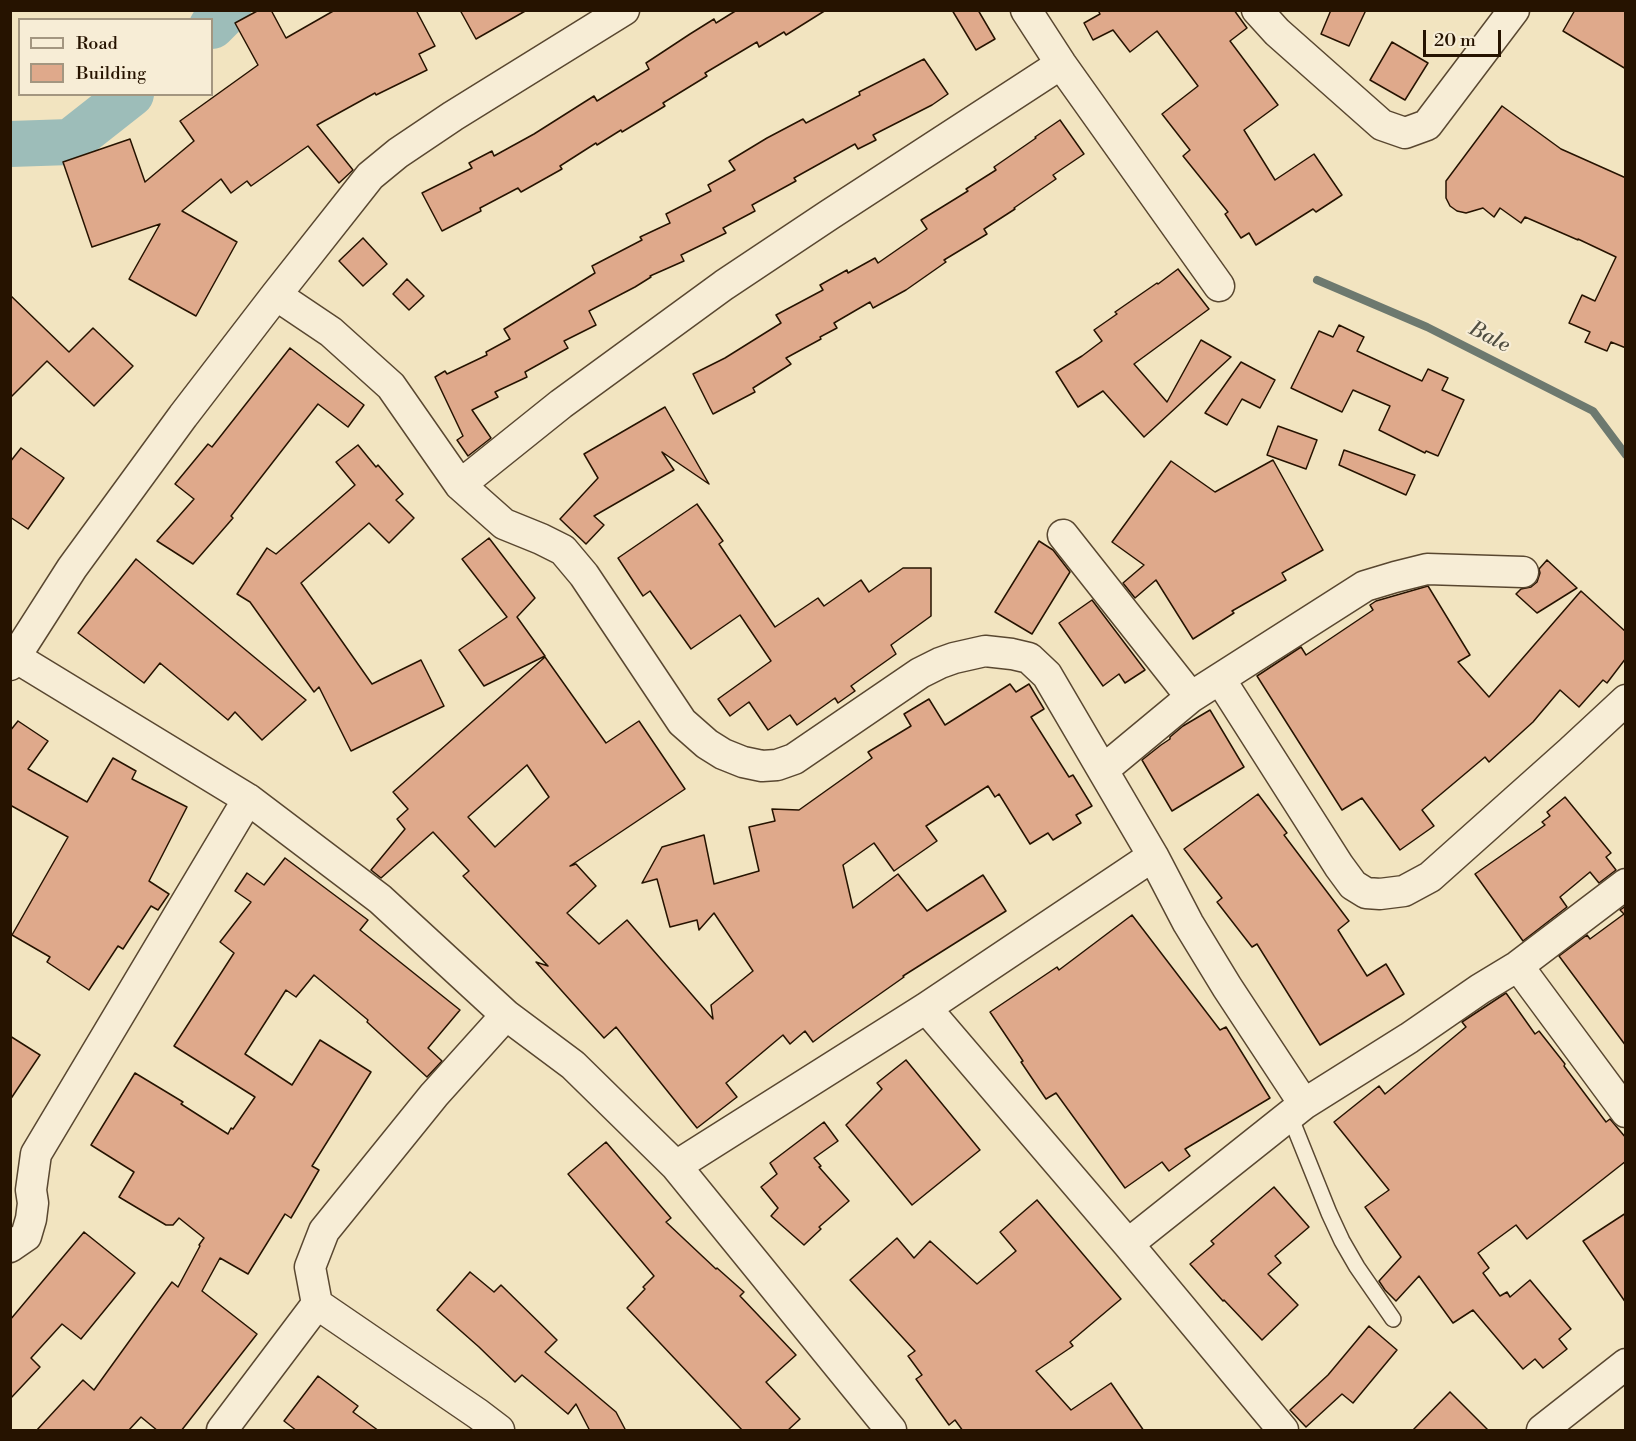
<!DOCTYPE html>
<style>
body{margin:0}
#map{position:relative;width:1636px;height:1441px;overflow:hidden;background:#f2e4c0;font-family:"Libre Bodoni",serif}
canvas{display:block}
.frame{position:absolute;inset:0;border:12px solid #261300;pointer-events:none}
.legend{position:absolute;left:18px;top:18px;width:195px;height:78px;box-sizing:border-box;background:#f7edd6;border:2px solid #a39680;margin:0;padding:8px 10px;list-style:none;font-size:18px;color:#261300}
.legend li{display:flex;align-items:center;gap:12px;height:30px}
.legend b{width:30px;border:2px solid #a39680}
.scale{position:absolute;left:1423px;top:30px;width:78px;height:27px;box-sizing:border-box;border:3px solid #261300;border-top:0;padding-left:8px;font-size:18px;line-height:21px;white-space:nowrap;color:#261300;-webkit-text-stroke:4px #f7edd6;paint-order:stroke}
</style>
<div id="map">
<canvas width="1636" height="1441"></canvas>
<div class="frame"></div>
<ul class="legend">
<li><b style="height:8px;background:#f7edd6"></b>Road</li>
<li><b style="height:16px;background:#dfa98b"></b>Building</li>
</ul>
<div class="scale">20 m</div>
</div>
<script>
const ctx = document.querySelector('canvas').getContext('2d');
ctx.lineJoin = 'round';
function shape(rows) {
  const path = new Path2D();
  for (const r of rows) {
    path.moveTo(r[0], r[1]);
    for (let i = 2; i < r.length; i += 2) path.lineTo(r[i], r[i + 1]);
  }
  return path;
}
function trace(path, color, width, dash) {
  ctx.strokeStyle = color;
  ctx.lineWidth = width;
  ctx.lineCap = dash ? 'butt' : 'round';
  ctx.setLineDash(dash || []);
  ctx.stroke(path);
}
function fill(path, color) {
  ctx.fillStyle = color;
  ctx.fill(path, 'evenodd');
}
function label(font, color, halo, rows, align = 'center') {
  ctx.font = font + ' "Libre Bodoni",serif';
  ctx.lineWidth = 4.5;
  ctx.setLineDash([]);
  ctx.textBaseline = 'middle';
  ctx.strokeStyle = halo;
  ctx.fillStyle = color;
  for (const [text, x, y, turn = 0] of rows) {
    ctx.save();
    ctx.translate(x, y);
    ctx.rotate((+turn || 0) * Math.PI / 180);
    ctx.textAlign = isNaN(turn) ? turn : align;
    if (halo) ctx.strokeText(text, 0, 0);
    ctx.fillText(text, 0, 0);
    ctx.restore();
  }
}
const stream = shape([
 [1317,280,1427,327,1593,411,1626,455]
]);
const river = shape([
 [212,26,228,10],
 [10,144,70,142,131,94]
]);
const building = shape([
 [259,10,271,10,286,38,335,10,416,10,435,46,419,54,427,70,376,95,375,93,317,125,353,170,339,183,308,146,251,186,247,181,231,193,221,179,182,211,237,242,196,316,129,279,160,224,92,247,63,162,130,139,145,182,194,141,180,121,258,65,235,23,259,10],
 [460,10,527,10,476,39,460,10],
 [737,10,826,10,786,35,784,32,759,47,757,42,705,73,707,76,663,103,665,106,622,132,621,130,597,145,596,143,560,166,562,169,521,192,518,188,480,208,481,211,442,231,422,193,472,168,469,163,492,151,494,156,534,134,594,96,597,101,649,69,646,63,690,34,714,19,716,23,737,10],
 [952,10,978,10,995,39,976,50,952,10],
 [1098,10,1234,10,1247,28,1230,41,1278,105,1244,130,1275,180,1314,154,1342,195,1316,212,1313,209,1256,245,1249,233,1241,238,1225,214,1228,212,1183,156,1190,150,1162,114,1198,86,1157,31,1130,52,1113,30,1093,40,1084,23,1100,14,1098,10],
 [1331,10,1366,10,1349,46,1321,34,1331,10],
 [1575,10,1626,10,1626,69,1563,31,1575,10],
 [1392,42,1428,63,1405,100,1370,80,1392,42],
 [924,59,948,94,932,105,873,135,876,140,858,149,855,144,794,178,796,181,752,205,755,211,723,228,726,233,681,255,684,261,650,276,651,277,635,287,589,311,596,325,564,341,568,348,525,372,527,377,495,392,498,397,472,410,491,438,468,456,457,440,463,436,435,377,445,371,447,374,487,355,486,352,510,339,504,329,595,273,592,266,642,240,640,237,670,223,666,214,711,191,708,185,735,170,729,161,767,138,803,119,806,123,860,95,859,92,924,59],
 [1502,106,1561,149,1626,178,1626,348,1611,342,1607,351,1585,342,1590,332,1569,323,1582,295,1595,301,1616,257,1578,239,1578,240,1525,217,1521,223,1500,208,1494,217,1483,208,1466,213,1457,211,1450,206,1446,198,1446,181,1502,106],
 [1060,120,1084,154,1053,175,1056,179,1014,208,1015,209,984,229,987,234,944,260,946,262,906,290,873,308,870,302,834,323,837,328,820,337,821,339,786,358,791,364,753,388,755,392,713,414,693,374,725,358,781,323,776,315,823,290,820,285,847,270,848,273,875,258,878,263,927,229,921,220,968,191,966,189,996,170,994,167,1036,138,1035,137,1060,120],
 [363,238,387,264,363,286,339,261,363,238],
 [1178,269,1209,309,1134,364,1167,402,1201,340,1231,357,1144,437,1103,391,1078,407,1056,372,1082,356,1102,341,1094,330,1117,314,1115,312,1157,283,1158,284,1178,269],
 [407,279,424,296,409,310,393,294,407,279],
 [10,295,69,352,93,328,133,366,94,406,47,361,10,398,10,295],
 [1339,325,1364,337,1357,351,1422,381,1428,369,1448,378,1442,390,1464,400,1438,456,1426,451,1425,453,1379,430,1390,406,1353,390,1342,412,1291,388,1319,331,1333,337,1339,325],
 [290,348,364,405,348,427,318,404,231,516,233,518,193,564,157,541,194,499,175,484,208,444,212,447,290,348],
 [1241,362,1275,380,1260,408,1242,399,1227,425,1205,413,1241,362],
 [665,407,709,484,662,452,674,470,594,516,604,525,586,544,560,519,598,478,584,454,665,407],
 [1278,426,1317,440,1306,469,1267,455,1278,426],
 [358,445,376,467,378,465,403,494,396,500,414,518,389,543,369,523,301,583,372,684,421,660,444,706,351,751,319,687,314,692,250,602,237,594,267,548,276,554,355,485,336,462,358,445],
 [21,448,64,478,28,529,10,517,10,462,21,448],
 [1344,450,1415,475,1406,495,1339,465,1344,450],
 [1273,460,1323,550,1282,573,1286,580,1232,611,1234,613,1193,639,1156,580,1135,598,1123,583,1144,565,1112,542,1171,461,1215,492,1273,460],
 [697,504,723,541,719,544,775,627,818,598,824,606,861,580,869,592,903,568,931,568,931,616,891,645,896,654,851,686,855,691,838,703,835,698,797,725,790,715,768,730,749,702,730,716,718,699,771,661,740,615,691,649,650,591,643,596,618,558,697,504],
 [489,538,535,598,517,617,545,656,484,686,459,650,507,617,462,559,489,538],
 [1039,541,1053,550,1070,572,1032,634,995,612,1039,541],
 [136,559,306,700,262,740,235,712,228,720,160,663,144,683,78,633,136,559],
 [1547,560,1577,588,1537,613,1516,594,1521,589,1531,587,1537,582,1540,573,1539,569,1547,560],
 [1428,586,1470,655,1458,662,1489,697,1581,591,1626,632,1626,658,1607,683,1603,680,1579,707,1560,690,1533,722,1489,762,1485,757,1422,810,1434,826,1400,850,1362,798,1342,810,1257,676,1301,647,1306,655,1373,610,1370,605,1376,601,1428,586],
 [1092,600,1145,670,1125,683,1119,674,1103,686,1059,623,1092,600],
 [545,657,606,743,639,721,685,789,570,866,576,864,596,886,567,913,599,944,627,920,713,1019,711,1005,753,971,714,913,699,930,697,920,670,927,657,879,642,883,662,847,704,835,714,884,759,871,749,827,775,821,772,809,799,810,872,758,868,752,911,726,904,714,929,699,945,725,1010,684,1016,692,1029,684,1044,709,1031,717,1069,777,1073,775,1092,806,1076,815,1081,823,1053,840,1048,833,1030,844,999,794,995,797,988,786,926,826,937,841,894,871,874,843,843,865,853,908,898,874,927,911,983,875,1006,911,903,976,904,977,833,1027,813,1042,805,1031,790,1044,783,1035,726,1083,737,1097,697,1128,616,1027,604,1038,536,962,548,966,463,876,469,871,433,832,381,878,371,870,405,829,397,819,408,809,393,792,545,657],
 [527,765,549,797,495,847,468,817,527,765],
 [1210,710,1244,767,1172,811,1142,760,1161,745,1170,739,1170,737,1183,726,1210,710],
 [18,721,48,741,28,769,87,802,113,758,136,771,132,779,187,807,149,881,169,894,158,910,151,906,123,949,118,946,89,990,47,962,50,957,12,935,68,837,10,805,10,731,18,721],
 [1258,794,1287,833,1284,835,1349,921,1338,930,1367,976,1386,964,1404,994,1320,1045,1257,944,1252,947,1217,902,1222,898,1184,849,1258,794],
 [1565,797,1611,853,1606,857,1616,870,1599,883,1590,872,1560,897,1567,907,1523,941,1475,874,1545,825,1542,822,1550,816,1547,812,1565,797],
 [285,858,368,920,360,930,460,1010,428,1048,442,1061,427,1077,367,1022,368,1020,314,975,296,997,286,990,245,1054,292,1085,320,1040,371,1072,312,1166,319,1170,291,1218,285,1214,248,1274,220,1258,202,1291,257,1334,181,1431,158,1431,141,1417,128,1431,36,1431,83,1380,94,1390,172,1282,178,1287,200,1246,199,1245,204,1238,179,1218,173,1225,166,1225,119,1197,134,1172,91,1145,135,1073,183,1102,181,1104,228,1134,231,1128,233,1129,255,1097,174,1046,234,953,220,942,251,902,235,891,247,873,264,885,285,858],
 [1626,906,1626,1046,1559,956,1587,935,1590,939,1624,914,1620,910,1626,906],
 [1132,915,1220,1030,1226,1027,1270,1098,1185,1149,1190,1156,1169,1171,1162,1162,1125,1188,1056,1093,1046,1099,1021,1062,1023,1061,990,1012,1057,967,1059,970,1132,915],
 [1506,993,1535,1034,1539,1031,1565,1064,1564,1066,1606,1122,1610,1119,1626,1138,1626,1161,1527,1239,1516,1225,1478,1253,1489,1268,1483,1273,1500,1296,1507,1292,1510,1297,1530,1280,1571,1329,1559,1339,1567,1349,1543,1368,1535,1359,1523,1369,1473,1310,1453,1323,1419,1276,1396,1301,1385,1290,1379,1281,1401,1257,1365,1207,1389,1190,1334,1122,1379,1086,1385,1094,1466,1027,1462,1022,1506,993],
 [10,1036,40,1055,10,1100,10,1036],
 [906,1060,980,1150,912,1205,846,1125,882,1089,877,1083,906,1060],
 [824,1122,838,1141,814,1158,821,1166,819,1167,849,1201,819,1227,821,1229,804,1245,771,1216,778,1208,761,1187,777,1174,770,1163,824,1122],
 [606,1142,671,1218,666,1222,716,1269,717,1268,744,1292,740,1296,796,1355,766,1382,800,1419,787,1431,743,1431,627,1308,645,1289,643,1287,654,1276,568,1174,606,1142],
 [1274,1187,1309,1227,1275,1256,1281,1263,1268,1274,1298,1305,1262,1340,1224,1300,1223,1301,1190,1264,1214,1244,1211,1241,1274,1187],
 [1037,1200,1121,1299,1070,1342,1073,1346,1036,1371,1071,1410,1111,1383,1144,1431,963,1431,955,1420,949,1425,916,1379,922,1375,908,1356,915,1351,850,1280,897,1238,914,1258,930,1241,977,1284,1016,1251,1000,1232,1037,1200],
 [1626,1213,1626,1303,1583,1241,1626,1213],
 [84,1232,135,1273,81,1339,62,1324,31,1358,40,1367,10,1399,10,1320,84,1232],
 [470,1272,494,1292,501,1285,557,1340,545,1352,616,1412,626,1431,590,1431,576,1404,568,1414,522,1375,515,1382,479,1347,437,1310,470,1272],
 [1369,1326,1397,1350,1353,1403,1342,1394,1306,1427,1290,1410,1328,1375,1369,1326],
 [318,1376,358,1406,353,1412,379,1431,297,1431,284,1421,318,1376],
 [1450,1392,1489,1431,1412,1431,1450,1392]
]);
const lane = shape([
 [1290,1116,1329,1213,1342,1241,1357,1267,1393,1319]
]);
const street = shape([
 [1026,10,1061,64,1219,286],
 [1257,10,1277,32,1382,125,1405,133,1427,125,1514,10],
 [276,295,331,332,391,386,460,485,504,524,541,539,563,550,584,575,682,722,707,744,723,754,743,762,762,766,777,765,794,759,920,673,940,663,954,658,985,651,1012,654,1029,658,1047,675,1153,856,1188,923,1227,987,1304,1104],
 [460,485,561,404,724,285,829,215,1061,64],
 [1063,535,1191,697],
 [15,657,248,799,380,899,506,1015,573,1065,676,1166,891,1430],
 [10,665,72,568,183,416,276,295,370,176,398,153,453,116,624,10],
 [1220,679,1339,866,1353,885,1366,893,1380,894,1404,891,1430,877,1570,752,1626,700],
 [1103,770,1191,697,1365,586,1395,577,1427,569,1523,572],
 [1518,966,1626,1112],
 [926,1008,1128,1244,1283,1430],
 [676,1166,926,1008,1153,856],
 [1128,1244,1304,1104,1409,1038,1480,989,1518,966,1626,884],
 [10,1247,26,1236,31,1219,33,1203,31,1190,36,1154,248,799],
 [317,1304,478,1414,499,1430],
 [222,1430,317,1304,310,1267,324,1231,434,1095,506,1015],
 [1542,1430,1626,1364]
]);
const waterNames = [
 ["Bale",1489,338,27]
];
trace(stream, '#6d796f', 8);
trace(river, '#9dbdb9', 46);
fill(building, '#dfa98b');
trace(building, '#261300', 1.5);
trace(lane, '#594730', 18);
trace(street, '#594730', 33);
trace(lane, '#f7edd6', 15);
trace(street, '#f7edd6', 30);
label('italic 21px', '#504e41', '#f7edd6', waterNames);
</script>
